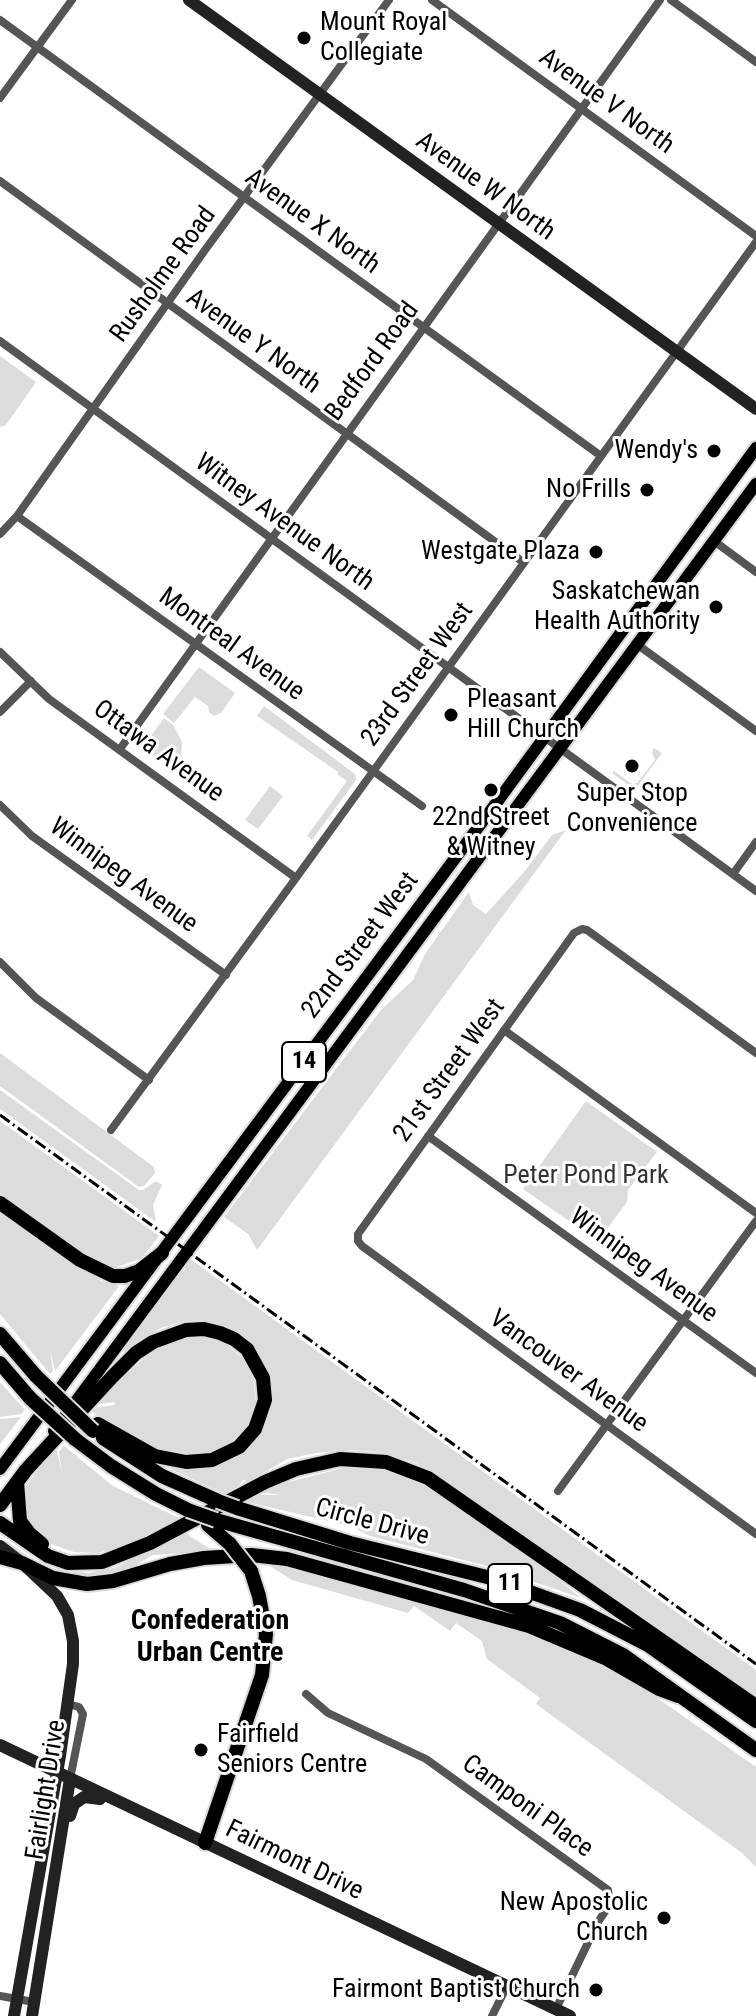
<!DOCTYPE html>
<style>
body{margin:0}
canvas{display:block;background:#fff}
</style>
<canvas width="756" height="2016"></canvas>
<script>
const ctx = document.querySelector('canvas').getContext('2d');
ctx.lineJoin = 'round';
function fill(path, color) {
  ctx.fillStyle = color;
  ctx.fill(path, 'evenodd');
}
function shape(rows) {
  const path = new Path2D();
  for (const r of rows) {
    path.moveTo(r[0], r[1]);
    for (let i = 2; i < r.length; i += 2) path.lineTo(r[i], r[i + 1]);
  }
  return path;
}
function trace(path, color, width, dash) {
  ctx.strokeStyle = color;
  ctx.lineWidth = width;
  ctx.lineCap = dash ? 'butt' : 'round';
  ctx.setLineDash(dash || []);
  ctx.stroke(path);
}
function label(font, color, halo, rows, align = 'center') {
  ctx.font = font + ' "Roboto Condensed",sans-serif';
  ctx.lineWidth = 6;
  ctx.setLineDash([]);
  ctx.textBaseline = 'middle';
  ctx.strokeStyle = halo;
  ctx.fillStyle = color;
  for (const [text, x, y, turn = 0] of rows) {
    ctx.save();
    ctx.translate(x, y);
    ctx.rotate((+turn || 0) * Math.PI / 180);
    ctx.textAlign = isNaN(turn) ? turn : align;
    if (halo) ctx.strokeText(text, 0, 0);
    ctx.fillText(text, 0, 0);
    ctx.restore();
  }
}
const green = shape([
 [0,356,36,382,6,425,0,427],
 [199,667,235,693,221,713,214,716,209,712,208,706,195,697,174,723,163,714],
 [264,706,355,774,356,780,312,840,307,836,347,781,338,775,338,772,257,716],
 [164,718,174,726,182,742,181,757,174,769,146,750,145,744],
 [654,748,662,753,635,790,612,773,614,771,632,784,637,783,655,760,652,752],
 [270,786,283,796,258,829,245,820],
 [566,830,257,1250,248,1234,224,1217,381,1010,413,980,425,954,469,892,473,905,486,914,524,872,552,835],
 [0,1053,154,1167,155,1173,144,1186,139,1187,0,1086],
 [0,1090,139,1190,143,1190,156,1181,162,1185,153,1205,156,1222,0,1109],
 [586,1101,657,1152,628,1190,627,1202,598,1241,523,1189],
 [0,1121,159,1236,146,1253,140,1259,117,1267,116,1270,82,1252,0,1193],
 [0,1209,101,1281,119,1286,55,1371,50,1349,53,1371,50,1374,0,1314],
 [189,1258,756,1670,756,1697,635,1611,416,1463,385,1453,352,1450,316,1453,287,1459,243,1485,245,1480,243,1480,237,1488,225,1494,168,1468,204,1470,227,1462,250,1446,264,1427,272,1405,271,1380,262,1358,246,1339,226,1326,203,1320,181,1322,161,1328,141,1339,123,1355,126,1344,180,1270,184,1271],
 [186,1337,214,1338,223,1342,245,1360,253,1374,256,1405,246,1427,229,1444,204,1455,165,1452,121,1431,91,1411,93,1408,115,1405,114,1402,94,1405,150,1353],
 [0,1382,25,1410,21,1414,0,1417],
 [21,1417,0,1444,0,1419],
 [64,1446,113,1486,181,1519,135,1542,98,1553,74,1552,48,1543,28,1526,21,1506,25,1487,54,1449,57,1451,62,1473,59,1452],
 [351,1466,381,1468,409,1478,438,1493,537,1562,581,1598,491,1567,370,1536,350,1526,243,1501,255,1495,281,1495,260,1492,277,1485],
 [190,1528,187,1534,213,1551,153,1555,130,1569,89,1578,59,1574,34,1564,3,1542,5,1540,30,1558,55,1569,88,1573,117,1567],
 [265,1563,341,1580,359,1589,401,1596,511,1627,579,1654,647,1691,756,1767,756,1867,742,1853,536,1704,540,1698,487,1659,482,1641,456,1623,450,1631,414,1606,408,1613,292,1580]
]);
const street = shape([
 [432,0,756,236],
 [671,0,756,62],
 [0,20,601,456],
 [0,98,72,0],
 [0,181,523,562],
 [0,341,756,891],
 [17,516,422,806],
 [0,534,17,516,205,250,389,0],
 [714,541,756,572],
 [638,645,756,731],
 [0,652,49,699,296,878],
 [0,712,31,681],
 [120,749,660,0],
 [0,805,32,836,226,975],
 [733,874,756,842],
 [0,962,36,998,149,1080],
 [504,1030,756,1213],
 [756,1053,587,930,582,929,574,933,358,1234,358,1241,362,1246,756,1534],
 [111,1130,296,878,756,242],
 [428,1136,756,1373],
 [558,1491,756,1221],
 [306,1694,328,1713,426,1759,608,1890,610,1904,598,1922,556,2009],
 [68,1704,79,1707,83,1714,70,1779],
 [0,1996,34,2002],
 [492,2016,507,1986]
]);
const secondary = shape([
 [189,0,756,409],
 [0,1546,22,1563,57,1596,68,1615,73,1641,73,1664,60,1756,14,2016],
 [0,1745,570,2016],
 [70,1816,74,1804,84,1797,100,1799],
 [32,2016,70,1779]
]);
const primary = shape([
 [54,1431,756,484],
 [0,1469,500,798,756,448]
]);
const highway = shape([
 [0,1203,80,1260,113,1276,125,1276,139,1271,162,1253],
 [0,1334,36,1376],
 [0,1363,30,1398],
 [103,1438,162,1476,218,1501],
 [75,1439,111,1466,156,1494,188,1510],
 [17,1482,20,1521,29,1533,42,1544],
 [0,1505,26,1470,112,1377,136,1353,153,1342,186,1330,204,1329,220,1333,234,1339,247,1349,263,1378,265,1400,255,1429,239,1447,212,1460,186,1462,155,1456,98,1424],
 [237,1508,350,1543,491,1578,580,1610,648,1645,756,1721],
 [216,1520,464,1590,560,1623,623,1655,756,1750],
 [0,1523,48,1556,68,1563,102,1562,150,1543,265,1482,296,1469,340,1459,386,1462,428,1478,756,1706],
 [208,1525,230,1544],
 [0,1557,22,1563,53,1578,87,1584,113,1581,170,1564,204,1558,251,1555,287,1559,529,1626,605,1658,659,1689,678,1696],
 [205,1843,262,1675,266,1634,259,1596,251,1571]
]);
const rail = shape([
 [0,1115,756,1664]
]);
const highwayBridge = shape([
 [36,1376,93,1431],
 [30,1398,75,1439],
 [218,1501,237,1508],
 [188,1510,216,1520],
 [230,1544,251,1571]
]);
const markers = [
 [304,38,8,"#000"],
 [714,451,8,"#000"],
 [647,490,8,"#000"],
 [596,552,8,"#000"],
 [716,607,8,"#000"],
 [451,715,8,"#000"],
 [632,766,8,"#000"],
 [491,790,8,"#000"],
 [201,1750,8,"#000"],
 [664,1918,8,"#000"],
 [596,1990,8,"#000"]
];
const shields = [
 [304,1062,44],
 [510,1584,44]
];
const shieldNames = [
 ["14",304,1062],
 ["11",510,1584]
];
const poiNames = [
 ["Mount Royal",320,23,"left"],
 ["Collegiate",320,53,"left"],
 ["Wendy's",698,451],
 ["No Frills",631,490],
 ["Westgate Plaza",580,552],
 ["Saskatchewan",700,592],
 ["Health Authority",700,622],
 ["Pleasant",467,700,"left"],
 ["Hill Church",467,730,"left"],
 ["Super Stop",632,794,"center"],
 ["Convenience",632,824,"center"],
 ["22nd Street",491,818,"center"],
 ["& Witney",491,848,"center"],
 ["Fairfield",217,1735,"left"],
 ["Seniors Centre",217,1765,"left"],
 ["New Apostolic",648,1903],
 ["Church",648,1933],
 ["Fairmont Baptist Church",580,1990]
];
const streetNames = [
 ["Avenue V North",606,102,36],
 ["Avenue W North",485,187,36],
 ["Avenue X North",312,222,36],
 ["Rusholme Road",164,275,-54],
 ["Avenue Y North",253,342,36],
 ["Bedford Road",373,362,-54],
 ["Witney Avenue North",284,523,36],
 ["Montreal Avenue",231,645,36],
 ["23rd Street West",418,675,-54],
 ["Ottawa Avenue",158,752,36],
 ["Winnipeg Avenue",123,876,36],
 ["22nd Street West",361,946,-53],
 ["21st Street West",450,1071,-54],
 ["Winnipeg Avenue",643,1266,36],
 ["Vancouver Avenue",568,1372,36],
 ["Circle Drive",372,1523,15],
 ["Fairlight Drive",47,1790,-81],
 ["Camponi Place",527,1807,36],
 ["Fairmont Drive",294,1861,26]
];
const parkNames = [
 ["Peter Pond Park",586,1176]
];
const neighbourhoodNames = [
 ["Confederation",210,1622],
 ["Urban Centre",210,1654]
];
fill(green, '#dcdcdc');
trace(primary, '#dbdbdb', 16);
trace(highway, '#dbdbdb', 18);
trace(street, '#555', 8);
trace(secondary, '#222', 12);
trace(primary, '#000', 12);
trace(highway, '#000', 14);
trace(rail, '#000', 3, [12, 4, 2, 4]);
trace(highwayBridge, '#dbdbdb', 18, []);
trace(highwayBridge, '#000', 14);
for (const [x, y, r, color] of markers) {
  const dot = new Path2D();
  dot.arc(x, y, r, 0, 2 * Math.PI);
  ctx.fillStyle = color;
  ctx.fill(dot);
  trace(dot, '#fff', 3);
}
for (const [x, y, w] of shields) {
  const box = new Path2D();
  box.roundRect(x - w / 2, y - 20, w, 40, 6);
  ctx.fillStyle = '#fff';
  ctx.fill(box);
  trace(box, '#000', 2);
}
label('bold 24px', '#000', null, shieldNames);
label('26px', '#000', '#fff', poiNames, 'right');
label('26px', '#000', '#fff', streetNames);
label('26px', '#333', '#fff', parkNames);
label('bold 28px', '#000', '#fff', neighbourhoodNames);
</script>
